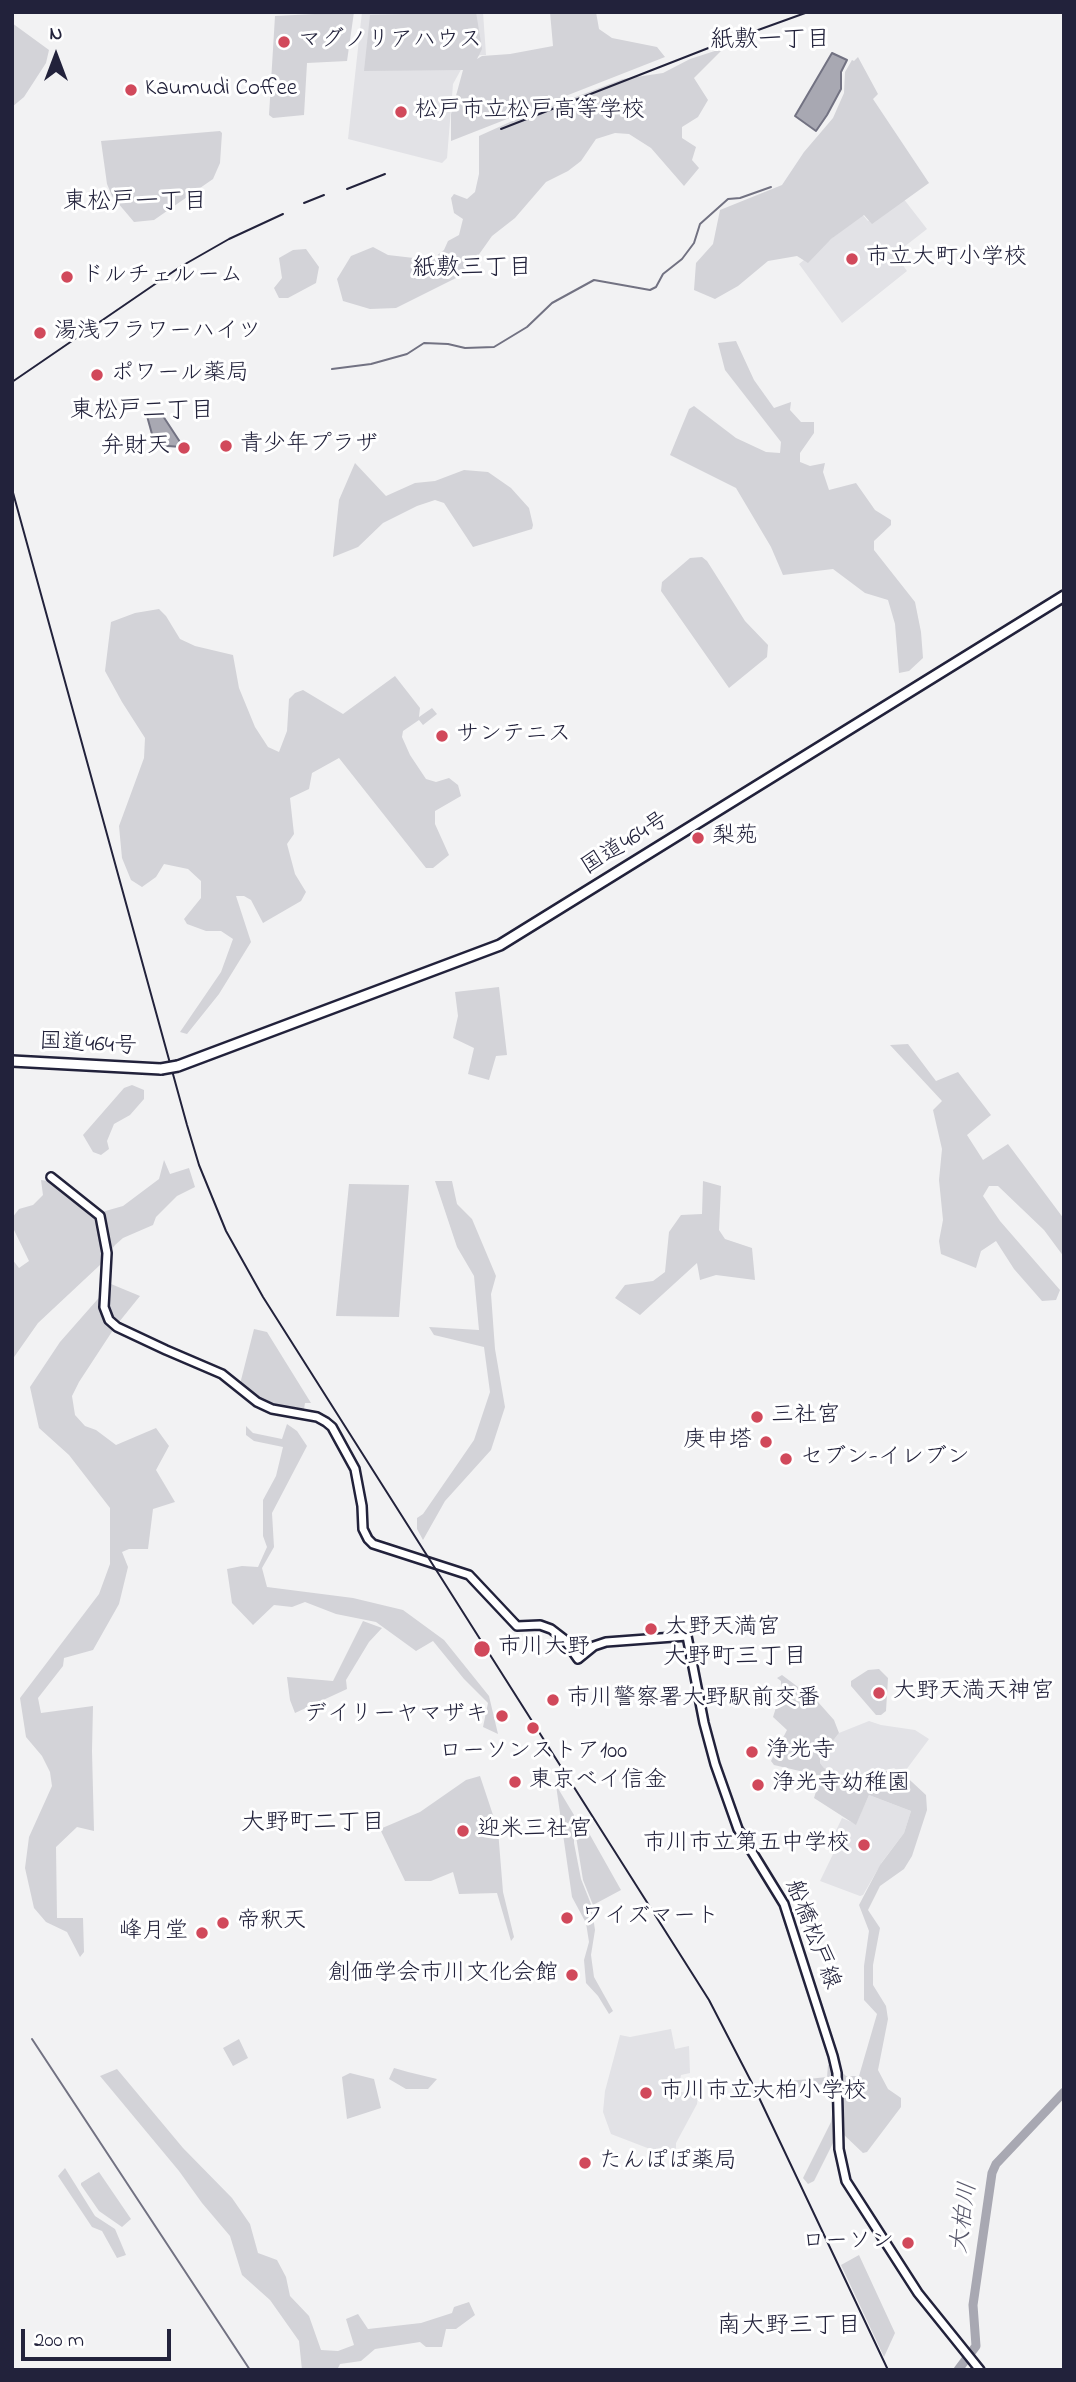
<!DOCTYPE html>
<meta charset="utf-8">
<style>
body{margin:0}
#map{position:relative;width:1076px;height:2382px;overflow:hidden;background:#f2f2f3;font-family:"Indie Flower",sans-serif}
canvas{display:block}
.frame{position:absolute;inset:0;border:14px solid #22223b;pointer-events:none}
.north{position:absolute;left:21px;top:21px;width:70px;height:70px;-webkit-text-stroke:5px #fff;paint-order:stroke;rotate:0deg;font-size:19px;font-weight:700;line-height:28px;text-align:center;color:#22223b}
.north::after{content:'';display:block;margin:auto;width:24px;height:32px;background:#22223b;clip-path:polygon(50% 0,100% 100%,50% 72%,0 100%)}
.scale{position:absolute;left:21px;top:2329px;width:150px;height:32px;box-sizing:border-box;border:4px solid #22223b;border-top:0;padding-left:9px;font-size:21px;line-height:24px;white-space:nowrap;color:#22223b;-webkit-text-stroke:5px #fff;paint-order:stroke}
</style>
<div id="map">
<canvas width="1076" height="2382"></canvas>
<div class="frame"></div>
<div class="north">N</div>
<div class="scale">200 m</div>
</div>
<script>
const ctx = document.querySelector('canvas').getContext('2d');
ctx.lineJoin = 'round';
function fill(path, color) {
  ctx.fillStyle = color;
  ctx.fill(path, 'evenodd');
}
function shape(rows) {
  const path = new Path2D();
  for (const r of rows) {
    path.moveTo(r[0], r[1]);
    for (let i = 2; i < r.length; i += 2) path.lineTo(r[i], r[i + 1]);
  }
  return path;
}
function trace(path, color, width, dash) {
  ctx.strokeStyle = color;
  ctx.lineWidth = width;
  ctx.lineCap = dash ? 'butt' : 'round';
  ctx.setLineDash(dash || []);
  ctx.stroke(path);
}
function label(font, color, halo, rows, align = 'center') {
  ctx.font = font + ' "Indie Flower","Klee One",sans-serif';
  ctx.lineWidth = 6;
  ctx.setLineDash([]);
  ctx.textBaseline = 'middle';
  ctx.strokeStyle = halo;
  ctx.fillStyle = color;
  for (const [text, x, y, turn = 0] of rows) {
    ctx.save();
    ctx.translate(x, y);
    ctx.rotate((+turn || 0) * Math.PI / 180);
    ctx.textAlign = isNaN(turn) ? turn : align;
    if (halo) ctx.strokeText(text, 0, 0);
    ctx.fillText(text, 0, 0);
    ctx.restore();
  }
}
const built = shape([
 [362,12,483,12,486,55,480,55,463,66,453,84,447,158,442,163,348,139],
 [903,198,927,229,895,254,907,271,842,323,799,264,862,214,868,221],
 [869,1721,881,1725,915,1730,929,1739,903,1774,894,1768,848,1778,824,1768,820,1763,821,1755,839,1733],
 [869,1795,911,1811,904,1833,882,1862,863,1895,860,1896,820,1881,835,1850,833,1837,842,1818,856,1824],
 [671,2029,675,2049,689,2046,690,2073,681,2075,678,2091,698,2096,697,2104,676,2143,676,2157,662,2149,650,2149,611,2134,603,2112,605,2091,620,2035,630,2037]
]);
const green = shape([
 [354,12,347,61,307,63,304,115,273,118,269,115,275,16],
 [476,12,482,49,477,59,482,56,510,54,553,46,550,12,596,12,599,29,612,38,657,47,665,57,451,141,451,114,463,70,364,71,370,15],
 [12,23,49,50,46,63,24,97,12,107],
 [724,48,694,78,708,100,698,117,682,127,682,138,696,147,692,160,699,168,684,186,651,148,629,134,615,133,596,139,581,161,568,171,546,182,515,218,492,236,475,260,456,278,396,308,370,309,343,301,337,279,351,256,373,247,388,255,431,260,444,250,448,241,459,235,463,219,454,213,451,198,454,194,467,199,475,192,479,174,479,136,510,122,623,79,663,73,690,59],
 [858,57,878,94,873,99,929,183,872,224,864,215,831,239,808,263,797,256,768,261,738,286,715,299,694,290,696,263,713,244,720,210,782,185,804,152,833,118,844,93,845,72,852,60,854,61],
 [220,131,222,133,220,163,213,179,154,220,134,222,112,196,107,184,101,141],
 [306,249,319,267,316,283,288,298,279,298,274,288,282,278,279,258,293,250],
 [736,341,754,380,774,408,791,402,790,410,801,422,814,422,814,433,800,453,800,462,810,466,825,463,823,472,829,490,856,483,875,510,891,520,891,525,874,541,874,550,915,602,921,632,923,658,909,671,899,673,895,624,888,600,865,593,833,569,783,575,771,547,736,488,670,455,689,409,694,406,736,438,766,452,780,453,781,442,725,370,718,343],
 [355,463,386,496,415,483,435,481,464,470,488,472,511,488,529,508,533,525,532,529,473,547,444,503,435,500,417,506,383,523,358,547,333,557,339,500],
 [702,557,707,561,745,621,768,645,767,657,729,688,661,591,662,582,690,558],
 [159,609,166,616,180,639,195,646,233,655,239,688,255,727,268,747,279,752,287,731,289,699,295,693,303,690,343,714,395,676,420,708,419,717,432,708,437,714,423,725,419,720,403,731,402,737,410,755,426,779,436,782,449,778,458,785,461,796,435,811,435,824,449,855,433,868,426,868,339,758,312,773,309,789,290,798,294,834,287,844,295,874,306,892,301,901,263,923,251,900,244,896,236,896,251,942,219,994,187,1034,180,1032,221,972,233,939,221,931,206,931,187,924,184,919,201,898,201,881,188,869,164,864,156,877,142,887,131,880,122,858,119,826,144,758,145,738,122,702,105,671,111,622,135,613],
 [499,987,507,1055,496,1056,489,1080,468,1074,474,1048,453,1038,458,1016,455,992],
 [908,1044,936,1081,958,1072,991,1115,967,1135,983,1160,1008,1144,1064,1219,1064,1257,1044,1230,998,1186,989,1186,983,1196,1000,1221,1060,1290,1056,1300,1042,1301,1014,1269,996,1241,981,1251,976,1268,941,1254,939,1241,943,1220,939,1180,942,1149,933,1110,942,1101,890,1045],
 [132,1085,144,1090,144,1099,130,1115,114,1124,107,1141,109,1149,101,1155,93,1152,83,1135,124,1088],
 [164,1160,170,1174,189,1168,195,1187,177,1196,156,1217,153,1225,123,1238,115,1245,100,1265,38,1323,12,1360,12,1259,19,1268,29,1261,14,1230,12,1218,19,1209,33,1205,43,1195,41,1180,48,1181,56,1176,60,1182,74,1189,102,1212,123,1206,159,1179],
 [435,1181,452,1181,457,1204,472,1219,496,1276,491,1294,495,1349,505,1407,491,1450,445,1501,423,1540,417,1529,417,1518,423,1514,474,1440,490,1392,484,1347,434,1335,429,1327,479,1330,474,1276,457,1247],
 [703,1181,721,1186,719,1230,725,1239,752,1248,755,1280,716,1275,700,1280,697,1263,640,1315,615,1298,625,1285,653,1281,665,1272,669,1232,681,1215,702,1214],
 [349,1184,409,1185,399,1317,336,1316],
 [111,1284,140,1296,115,1327,79,1382,72,1396,75,1415,85,1426,96,1430,116,1445,156,1428,169,1446,156,1470,175,1502,153,1509,148,1549,129,1549,122,1552,128,1567,119,1604,93,1650,64,1658,63,1666,38,1698,41,1713,93,1706,92,1751,94,1831,77,1827,56,1847,57,1918,83,1918,84,1952,80,1957,67,1932,46,1922,34,1908,25,1868,29,1837,52,1786,50,1772,42,1756,26,1737,20,1698,99,1594,110,1564,110,1508,69,1455,39,1428,30,1387,60,1342],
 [254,1329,267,1332,311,1403,305,1403,304,1409,278,1406,264,1401,240,1384],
 [287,1424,297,1431,307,1446,272,1513,274,1547,262,1568,267,1587,353,1598,403,1610,444,1640,489,1696,498,1734,483,1727,488,1703,464,1679,433,1641,416,1651,376,1622,336,1614,305,1602,292,1607,274,1605,253,1625,232,1603,227,1569,242,1566,258,1567,267,1547,263,1536,263,1500,276,1476,283,1447,254,1441,246,1435,246,1426,253,1433,282,1439],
 [363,1621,382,1628,369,1642,346,1680,347,1689,295,1713,290,1700,287,1677,333,1681],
 [879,1669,888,1678,886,1711,881,1715,876,1715,851,1686,851,1681,868,1670],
 [782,1675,818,1702,834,1720,839,1733,820,1757,820,1763,824,1768,848,1778,898,1769,926,1795,927,1810,912,1856,904,1869,880,1886,868,1910,880,1928,873,1965,873,1985,886,2006,888,2019,878,2070,888,2089,901,2098,901,2107,867,2152,863,2153,843,2134,836,2137,814,2181,808,2184,803,2178,831,2122,834,2100,832,2083,787,2089,789,2081,827,2077,828,2065,835,2065,846,2076,859,2076,877,2014,864,2000,864,1966,869,1931,859,1905,880,1865,904,1833,911,1811,869,1795,856,1825,814,1798,821,1776,774,1765,771,1761,787,1730,773,1717,781,1692,781,1681,777,1678],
 [480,1776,498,1830,503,1892,514,1937,511,1941,497,1893,459,1894,453,1872,431,1881,405,1881,380,1829,420,1812,466,1780],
 [556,1785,574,1815,574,1820,581,1819,621,1890,593,1905,583,1880,574,1824,574,1843,581,1879,591,1904,595,1930,591,1955,594,1977,613,2011,609,2014,598,1996,586,1983,584,1960,589,1942,586,1923,572,1897],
 [239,2039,248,2058,233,2066,223,2048],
 [394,2068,408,2072,437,2079,428,2089,406,2089,389,2079],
 [117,2069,183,2148,232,2198,250,2224,258,2253,277,2260,286,2277,290,2296,309,2316,321,2350,338,2351,354,2345,346,2319,358,2314,368,2329,421,2323,452,2313,454,2307,469,2302,475,2315,456,2329,446,2329,442,2347,426,2347,420,2342,375,2349,361,2361,340,2364,337,2370,302,2370,299,2341,270,2300,242,2275,230,2236,202,2203,179,2171,100,2076],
 [350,2073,374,2079,381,2108,347,2119,342,2077],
 [65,2168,95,2216,115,2229,126,2255,117,2258,102,2231,92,2227,58,2176],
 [99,2172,131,2219,122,2227,99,2211,81,2185,81,2183],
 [859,2255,895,2333,884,2357,841,2265]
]);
const water = shape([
 [832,53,847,60,841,72,841,89,827,115,816,131,795,116,832,53],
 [156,412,161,413,182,445,181,447,155,445,147,416,156,412]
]);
const stream = shape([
 [332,369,371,364,407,354,424,343,448,344,465,348,494,347,527,327,552,303,594,280,650,290,656,287,663,274,682,259,694,243,700,224,728,199,740,198,771,187],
 [32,2039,250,2370]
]);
const river = shape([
 [958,2370,976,2346,973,2305,992,2173,996,2164,1064,2092]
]);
const major = shape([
 [51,1177,100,1216,107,1253,104,1307,109,1320,117,1327,166,1350,222,1374,257,1402,272,1409,317,1417,326,1422,332,1427,355,1469,362,1506,363,1529,368,1539,373,1544,469,1575,517,1626,540,1625,551,1629,564,1639,578,1659,594,1646,606,1642,687,1636,704,1723,715,1764,738,1829,784,1904,833,2056,837,2073,839,2149,846,2181,918,2293,980,2370]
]);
const highway = shape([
 [12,1061,161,1069],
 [178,1066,500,945,1064,596]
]);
const rail = shape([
 [501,129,711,47,808,12],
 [347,189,385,174],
 [304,203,324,195],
 [12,382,180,267,229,239,283,214],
 [12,489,187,1125,199,1165,226,1231,263,1297,709,2000,754,2087,888,2370]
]);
const highwayBridge = shape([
 [161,1069,178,1066]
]);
const markers = [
 [284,42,7,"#d1495b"],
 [131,90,7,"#d1495b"],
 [401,112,7,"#d1495b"],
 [852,259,7,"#d1495b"],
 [67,277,7,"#d1495b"],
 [40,333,7,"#d1495b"],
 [97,375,7,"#d1495b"],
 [226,446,7,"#d1495b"],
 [184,448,7,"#d1495b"],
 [442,736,7,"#d1495b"],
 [698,838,7,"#d1495b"],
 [757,1417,7,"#d1495b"],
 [766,1442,7,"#d1495b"],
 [786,1459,7,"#d1495b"],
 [651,1629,7,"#d1495b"],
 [482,1649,9,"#d1495b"],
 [879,1693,7,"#d1495b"],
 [553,1700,7,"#d1495b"],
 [502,1716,7,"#d1495b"],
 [533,1728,7,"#d1495b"],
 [752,1752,7,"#d1495b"],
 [515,1782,7,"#d1495b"],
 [758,1785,7,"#d1495b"],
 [463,1831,7,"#d1495b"],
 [864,1845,7,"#d1495b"],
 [567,1918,7,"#d1495b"],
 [223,1923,7,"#d1495b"],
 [202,1933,7,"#d1495b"],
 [572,1975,7,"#d1495b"],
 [646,2093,7,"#d1495b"],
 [585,2163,7,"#d1495b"],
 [908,2243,7,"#d1495b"]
];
const poiNames = [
 ["マグノリアハウス",298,42],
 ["Kaumudi Coffee",145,90],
 ["松戸市立松戸高等学校",415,112],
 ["市立大町小学校",866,259],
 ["ドルチェルーム",81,277],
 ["湯浅フラワーハイツ",54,333],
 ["ポワール薬局",111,375],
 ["青少年プラザ",240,446],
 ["弁財天",170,448,"right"],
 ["サンテニス",456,736],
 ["梨苑",712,838],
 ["三社宮",771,1417],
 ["庚申塔",752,1442,"right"],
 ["セブン-イレブン",800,1459],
 ["大野天満宮",665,1629],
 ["市川大野",498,1649],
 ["大野天満天神宮",893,1693],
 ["市川警察署大野駅前交番",567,1700],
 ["デイリーヤマザキ",488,1716,"right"],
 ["浄光寺",766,1752],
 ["ローソンストア100",533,1753,"center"],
 ["東京ベイ信金",529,1782],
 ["浄光寺幼稚園",772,1785],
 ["迎米三社宮",477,1831],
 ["市川市立第五中学校",850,1845,"right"],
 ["ワイズマート",581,1918],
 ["帝釈天",237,1923],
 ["峰月堂",188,1933,"right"],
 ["創価学会市川文化会館",558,1975,"right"],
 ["市川市立大柏小学校",660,2093],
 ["たんぽぽ薬局",599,2163],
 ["ローソン",894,2243,"right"]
];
const streetNames = [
 ["国道464号",626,845,-32],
 ["国道464号",88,1046,3],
 ["船橋松戸線",811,1935,69]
];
const neighbourhoodNames = [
 ["紙敷一丁目",770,42],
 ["東松戸一丁目",135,204],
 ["紙敷三丁目",472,270],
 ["東松戸二丁目",142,413],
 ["大野町三丁目",735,1659],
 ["大野町二丁目",313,1825],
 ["南大野三丁目",789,2328]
];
const waterNames = [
 ["大柏川",966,2218,-82]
];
fill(built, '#e2e2e6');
fill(green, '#d3d3d8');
fill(water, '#a8a8b2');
trace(water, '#727282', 2);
trace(stream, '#727282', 2);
trace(river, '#a8a8b2', 9);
trace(major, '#22223b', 12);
trace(highway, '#22223b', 14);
trace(major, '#fff', 7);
trace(highway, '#fff', 9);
trace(rail, '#22223b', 2);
trace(highwayBridge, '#22223b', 14, []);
trace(highwayBridge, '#fff', 9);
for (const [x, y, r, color] of markers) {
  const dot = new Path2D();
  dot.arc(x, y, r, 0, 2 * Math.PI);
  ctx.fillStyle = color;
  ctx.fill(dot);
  trace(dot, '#fff', 2.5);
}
label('23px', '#22223b', '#fff', poiNames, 'left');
label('23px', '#22223b', '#fff', streetNames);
label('24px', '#22223b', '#fff', neighbourhoodNames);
label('italic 24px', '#58586b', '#fff', waterNames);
</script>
